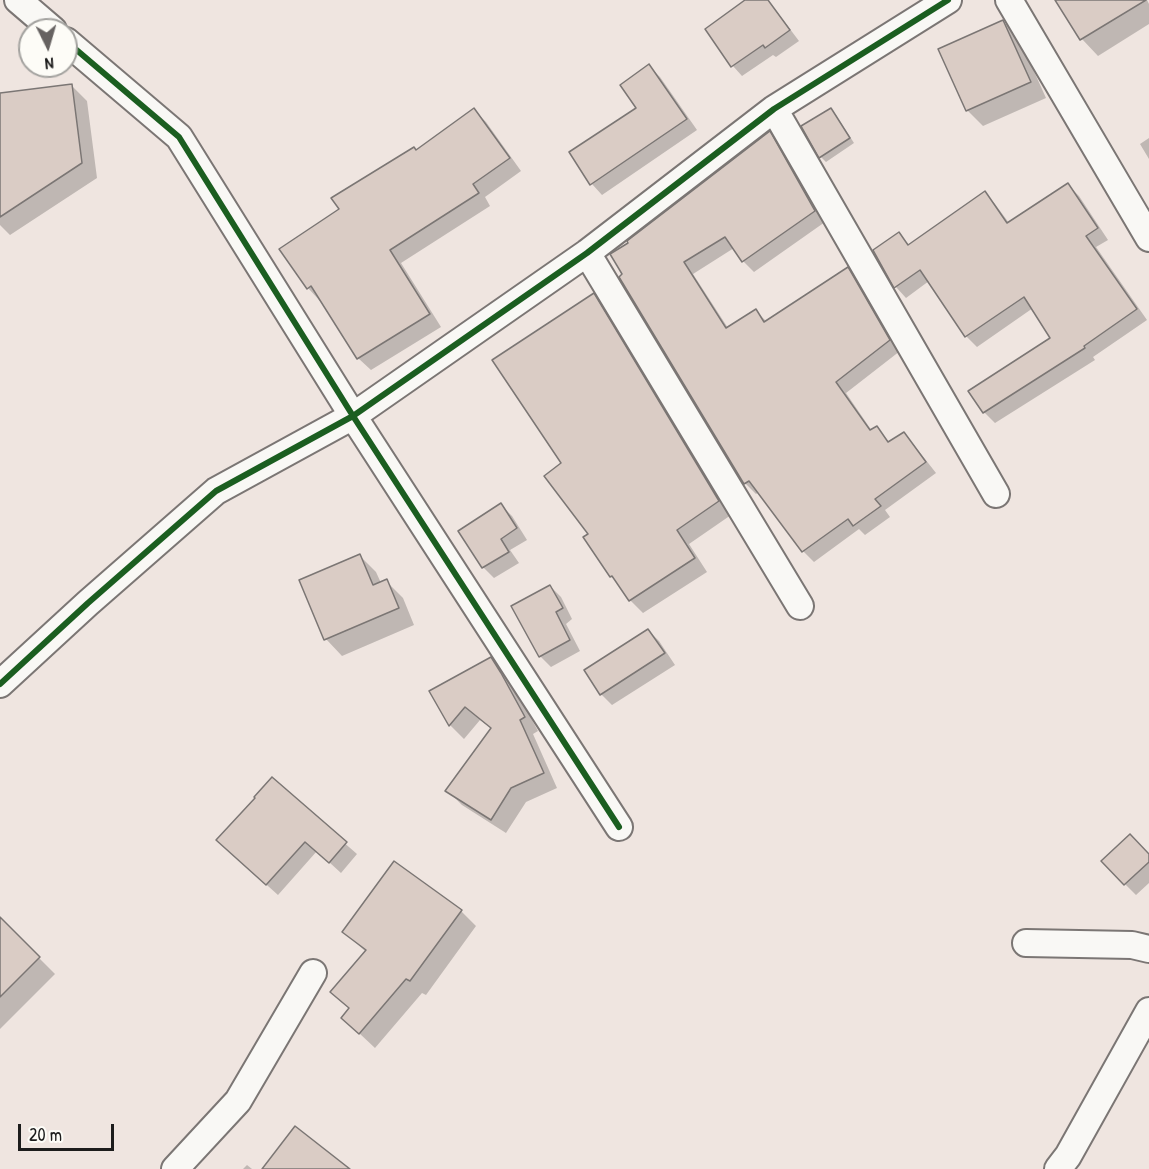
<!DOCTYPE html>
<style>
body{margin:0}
#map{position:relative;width:1149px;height:1169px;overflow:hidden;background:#efe5e0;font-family:"Patrick Hand",sans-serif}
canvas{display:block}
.north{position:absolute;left:18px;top:18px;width:60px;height:60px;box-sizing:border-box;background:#fdfcf7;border:2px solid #a3a29f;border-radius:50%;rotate:175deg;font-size:16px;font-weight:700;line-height:24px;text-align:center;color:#1c1c1c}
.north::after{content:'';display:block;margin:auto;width:21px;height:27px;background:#666261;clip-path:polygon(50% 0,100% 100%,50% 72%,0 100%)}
.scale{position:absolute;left:18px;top:1124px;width:96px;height:27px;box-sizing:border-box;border:3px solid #1c1c1c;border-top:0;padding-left:8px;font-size:18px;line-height:21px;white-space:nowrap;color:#1c1c1c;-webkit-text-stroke:4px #fdfcf7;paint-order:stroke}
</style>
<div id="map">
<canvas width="1149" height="1169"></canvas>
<div class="north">N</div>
<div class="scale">20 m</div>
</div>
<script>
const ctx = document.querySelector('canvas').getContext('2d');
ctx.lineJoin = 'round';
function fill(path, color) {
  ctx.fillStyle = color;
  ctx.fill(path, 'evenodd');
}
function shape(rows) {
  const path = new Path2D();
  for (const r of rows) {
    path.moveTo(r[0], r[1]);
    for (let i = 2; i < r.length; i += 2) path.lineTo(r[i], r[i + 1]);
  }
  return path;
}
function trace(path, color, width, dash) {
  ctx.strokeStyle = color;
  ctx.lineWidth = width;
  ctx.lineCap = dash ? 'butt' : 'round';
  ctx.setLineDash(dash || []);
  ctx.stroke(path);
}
const shadow = shape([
 [748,0,768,0,799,41,776,57,773,55,742,76,733,66,707,29],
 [1057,0,1147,0,1149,4,1149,24,1098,56,1082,39],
 [1003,21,1019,38,1046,98,983,126,967,110],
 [649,66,660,77,697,130,602,195,592,184,571,153,638,108],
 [72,86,87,101,97,178,10,235,0,225,0,95],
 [474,110,486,122,521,171,485,197,490,206,401,263,441,327,371,370,358,358,322,300,320,301,308,288,282,249,342,209,417,152],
 [830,110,836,115,854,143,826,162,821,157],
 [769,133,780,144,825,222,754,272,743,261,734,248,693,274,728,328,756,311,767,322,847,269,858,279,900,351,846,393,872,431,876,427,890,443,903,434,914,445,936,473,885,510,890,517,865,535,859,529,814,562,803,551,759,492,756,494,745,483,621,277,624,275,630,243],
 [1149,138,1149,159,1140,144],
 [1068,185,1079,196,1108,240,1096,247,1147,320,1093,357,1095,360,995,423,984,412,970,391,1053,338,1033,308,977,347,966,336,929,281,906,298,896,287,899,234,910,246,985,193,995,204,1009,223],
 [594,295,606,308,731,515,689,544,707,572,643,613,630,600,620,585,611,576,590,534,563,463],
 [501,505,512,516,527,540,510,550,519,563,494,578,483,567,460,532],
 [360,556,376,572,381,583,386,581,403,598,414,625,342,656,326,639,301,581],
 [550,586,561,597,572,619,566,624,580,651,551,667,540,656],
 [648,630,659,641,675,665,612,705,601,694],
 [491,659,505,674,515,689,538,731,533,734,557,788,526,802,506,833,462,805,447,790,492,729,480,720,464,739,450,725,431,691],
 [272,780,357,854,341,873,317,851,278,895,229,851],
 [1149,855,1149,883,1136,895,1125,884],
 [461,911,476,926,426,995,422,993,375,1048,343,1018,350,1009,332,992,366,952,344,932],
 [0,919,55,974,0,1029],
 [247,1165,252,1169,243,1169]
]);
const building = shape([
 [745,0,768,0,790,30,765,48,763,45,731,67,705,29,745,0],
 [1055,0,1146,0,1080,40,1055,0],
 [1003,20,1031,82,966,111,938,49,1003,20],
 [649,64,687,119,590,185,569,152,636,108,620,85,649,64],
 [72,84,82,163,0,217,0,93,72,84],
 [474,108,510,158,473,184,479,193,390,250,430,314,357,359,311,286,307,289,279,249,339,209,331,198,414,147,416,150,474,108],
 [831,108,850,138,819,158,801,126,831,108],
 [770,131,815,211,742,262,725,237,684,262,726,328,756,309,764,322,848,267,890,340,836,382,870,430,877,426,888,442,904,432,926,462,875,499,881,506,853,526,848,519,802,552,749,481,744,484,619,277,622,274,610,254,628,243,627,241,770,131],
 [1068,183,1098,228,1086,236,1137,309,1084,346,1085,348,983,413,968,391,1050,338,1024,297,965,337,920,270,894,288,873,250,899,232,908,245,985,191,1007,223,1068,183],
 [594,293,719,501,677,530,695,558,629,601,612,576,610,577,583,537,588,534,544,476,561,463,492,360,594,293],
 [501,503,517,528,501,539,509,552,482,568,458,531,501,503],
 [360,554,373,585,387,579,399,608,324,640,299,580,360,554],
 [550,585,563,608,556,612,570,640,539,657,511,606,550,585],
 [648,629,665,653,600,695,584,670,648,629],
 [491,657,501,673,525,717,520,720,544,773,511,788,491,820,445,791,491,728,465,707,449,726,429,691,491,657],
 [272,777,347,842,329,863,305,842,266,885,216,840,255,798,254,797,272,777],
 [1130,834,1149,854,1149,862,1124,885,1101,861,1130,834],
 [394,861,462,910,410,981,406,979,359,1034,341,1018,349,1008,330,992,366,950,342,932,394,861],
 [0,917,40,957,0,997,0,917],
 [295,1126,350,1169,262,1169,295,1126]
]);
const minor = shape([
 [18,0,53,30],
 [1009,0,1149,238],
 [66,41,179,137,353,416,619,827],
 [774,109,996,494],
 [587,253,800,606],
 [0,684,88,603,216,491,353,416,587,253,774,109,948,0],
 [1026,943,1132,945,1149,949],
 [175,1169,238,1101,313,973],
 [1058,1169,1068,1156,1149,1011]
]);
const cycleway = shape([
 [66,41,179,137,353,416,619,827],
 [0,684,88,603,216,491,353,416,587,253,774,109,948,0]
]);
fill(shadow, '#0003');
fill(building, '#daccc5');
trace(building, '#7b7674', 1.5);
trace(minor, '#7b7674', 30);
trace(minor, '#f9f8f5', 26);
trace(cycleway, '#1b5e20', 6);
</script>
